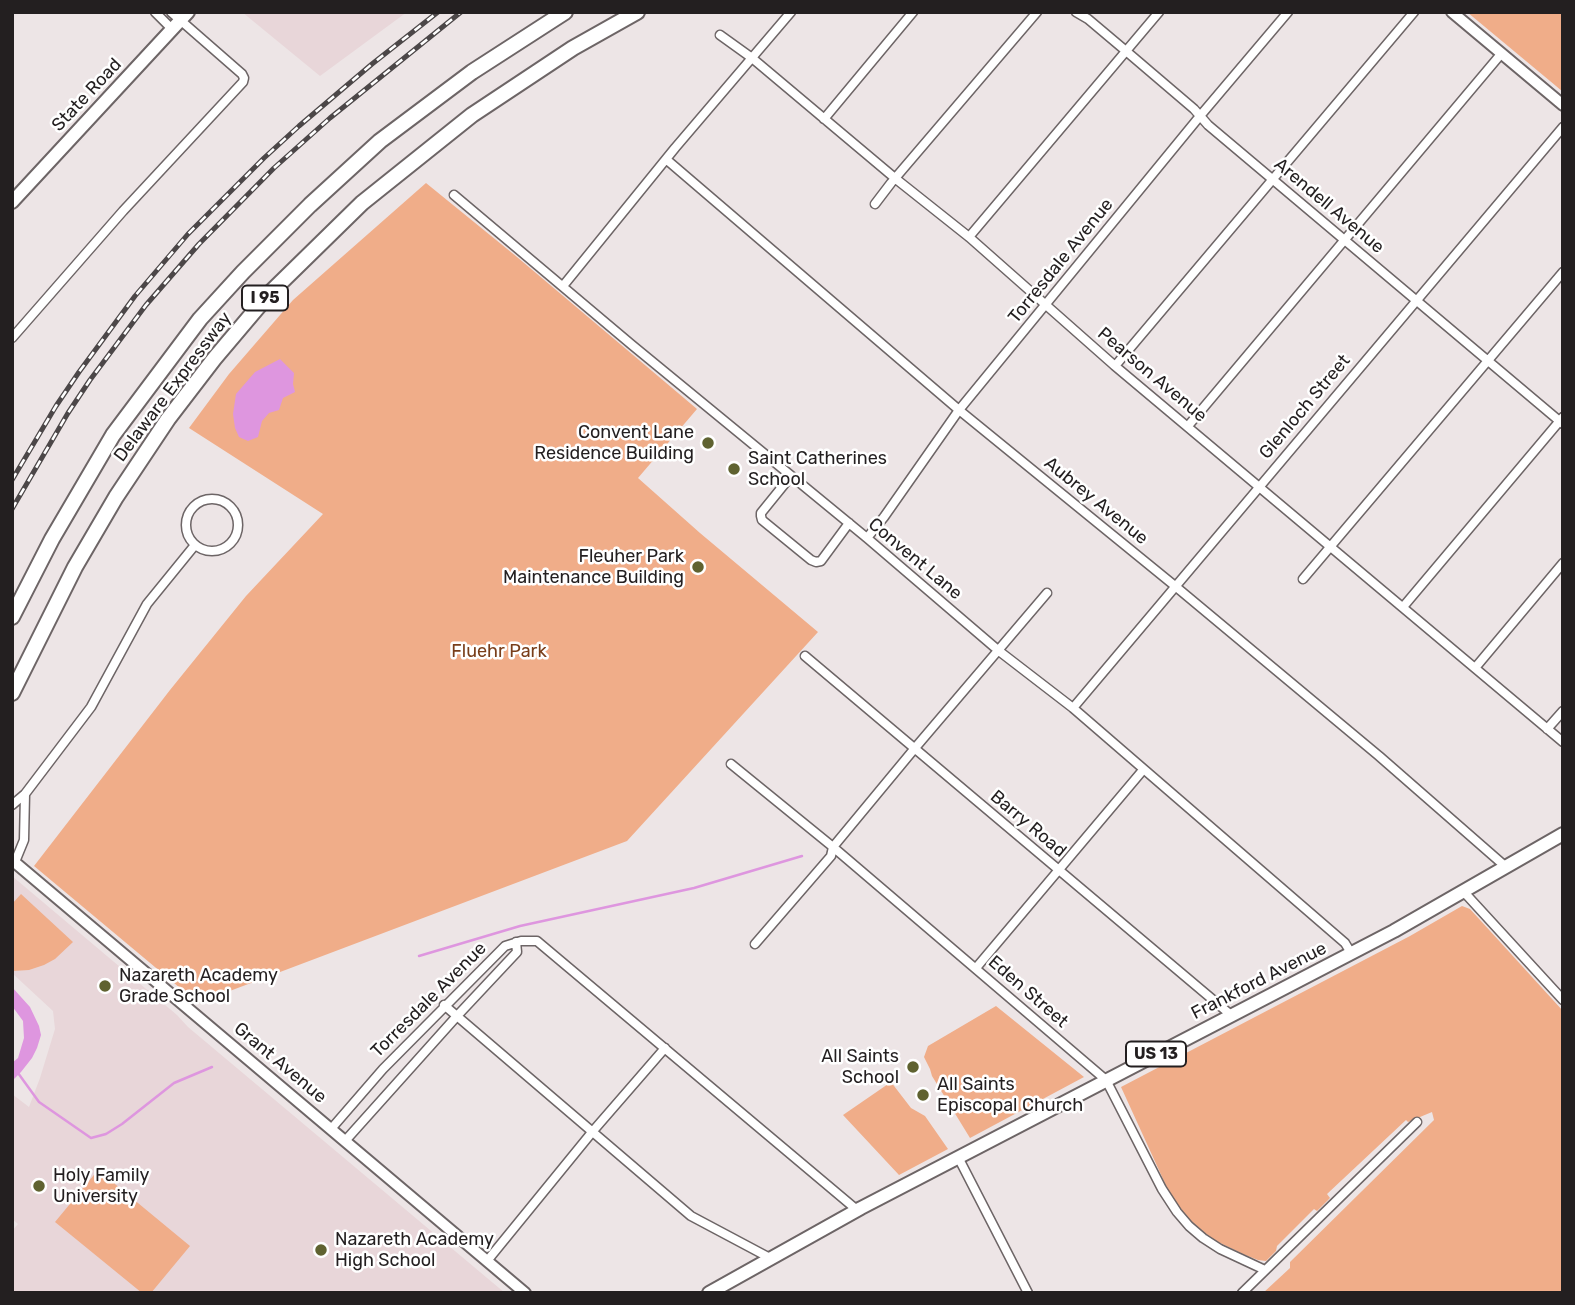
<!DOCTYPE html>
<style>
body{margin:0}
#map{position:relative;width:1575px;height:1305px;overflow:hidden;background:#ede5e6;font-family:Rubik,sans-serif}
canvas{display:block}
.frame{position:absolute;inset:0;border:14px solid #231f20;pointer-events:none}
</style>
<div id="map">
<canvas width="1575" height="1305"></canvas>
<div class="frame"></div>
</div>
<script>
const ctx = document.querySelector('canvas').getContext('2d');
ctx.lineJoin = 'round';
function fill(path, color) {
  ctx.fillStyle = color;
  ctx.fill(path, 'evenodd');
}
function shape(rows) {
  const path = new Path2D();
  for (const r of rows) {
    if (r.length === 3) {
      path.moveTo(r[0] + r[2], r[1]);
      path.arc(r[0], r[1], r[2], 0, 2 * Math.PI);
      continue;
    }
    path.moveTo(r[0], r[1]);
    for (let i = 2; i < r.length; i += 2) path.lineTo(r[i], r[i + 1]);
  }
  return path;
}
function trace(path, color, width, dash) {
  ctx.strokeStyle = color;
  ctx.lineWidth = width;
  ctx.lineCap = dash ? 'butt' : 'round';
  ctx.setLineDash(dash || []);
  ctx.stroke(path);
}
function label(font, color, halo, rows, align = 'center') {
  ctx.font = font + ' Rubik,sans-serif';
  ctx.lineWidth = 5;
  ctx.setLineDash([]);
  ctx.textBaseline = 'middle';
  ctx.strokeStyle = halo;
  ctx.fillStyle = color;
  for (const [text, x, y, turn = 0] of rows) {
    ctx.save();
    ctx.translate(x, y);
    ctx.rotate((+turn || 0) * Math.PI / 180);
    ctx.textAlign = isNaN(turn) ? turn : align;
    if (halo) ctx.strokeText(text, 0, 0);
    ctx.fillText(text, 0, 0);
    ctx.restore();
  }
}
const built = shape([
 [242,12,407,12,320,76],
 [12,876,177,1015,188,1027,505,1293,12,1293,12,1231,18,1224,12,1219,12,1094,29,1107,40,1078,55,1029,53,1011,12,973]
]);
const green = shape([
 [1467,12,1563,12,1563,92,1556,86],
 [426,183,517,257,697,409,638,478,700,533,818,632,627,841,198,1003,34,866,170,690,246,596,323,514,189,428,229,374,293,300],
 [21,894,73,942,55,959,44,965,29,970,13,971,12,904],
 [1462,906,1470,909,1563,1011,1563,1293,1263,1293,1290,1268,1290,1262,1434,1120,1432,1112,1408,1122,1406,1120,1327,1194,1330,1198,1317,1211,1314,1209,1277,1246,1276,1251,1266,1261,1258,1260,1245,1255,1212,1239,1191,1221,1177,1205,1168,1190,1121,1087,1410,936],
 [996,1006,1084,1077,970,1138,932,1076,930,1069,924,1057,928,1046],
 [891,1082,911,1108,925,1116,948,1149,899,1175,843,1115],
 [98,1170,190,1246,151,1293,142,1293,55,1222]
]);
const water = shape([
 [280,359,294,373,293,384,295,392,283,398,279,410,269,413,262,421,258,437,248,441,239,437,235,428,233,414,236,394,255,372],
 [12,987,30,1007,39,1026,41,1035,37,1048,32,1058,21,1072,12,1081,12,1063,18,1058,24,1038,23,1021,12,1006]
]);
const stream = shape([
 [419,956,520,926,694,888,802,856],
 [18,1073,39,1102,91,1138,106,1134,122,1124,174,1083,212,1067]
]);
const minor = shape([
 [155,12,172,29],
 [1076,12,1088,19,1126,51,1194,109,1208,125,1563,424],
 [720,35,752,58,896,179,969,237,1115,366,1563,742],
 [824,119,913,12],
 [667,160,959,410,1175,586,1379,756,1506,867],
 [454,195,632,345,867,538,999,651,1073,708,1345,943,1351,953],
 [875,204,891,183,1037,12],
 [969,237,1159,12],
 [563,286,675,148,791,12],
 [12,338,123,211,243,82,244,78,242,74,171,12],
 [1115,366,1414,12],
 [1188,426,1501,54],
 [791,476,761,513,761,516,762,520,811,560,816,562,821,561,849,523],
 [212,525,26],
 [867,538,884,517,959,410,1200,116,1288,12],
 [1303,579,1563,272],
 [1403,607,1563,417],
 [805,656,1231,1015],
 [1475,668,1563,563],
 [1073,708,1563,127],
 [1547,729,1563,711],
 [731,764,833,847,1106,1080,1162,1189,1177,1212,1189,1226,1203,1238,1220,1249,1265,1270],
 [12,805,25,794],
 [15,862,24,840,25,794,91,707,147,604,195,545],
 [1463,891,1563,1000],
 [755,944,831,856,833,847,915,748,1047,593],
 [976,968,1143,770],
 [444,1005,691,1216,770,1258],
 [331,1129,383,1069,505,946,521,941,537,941,857,1210],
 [345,1141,457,1016,517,952,516,942],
 [958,1157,1028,1293],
 [487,1261,593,1131,665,1048],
 [1242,1293,1417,1122]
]);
const tertiary = shape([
 [1452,12,1563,105],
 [12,860,525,1293]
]);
const secondary = shape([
 [12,202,188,12]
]);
const primary = shape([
 [709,1293,861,1208,1394,931,1563,834]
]);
const motorway = shape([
 [12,617,52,539,113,435,200,319,243,272,310,205,380,141,472,72,565,12],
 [12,693,75,567,116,497,168,419,214,359,269,294,362,203,472,115,573,48,637,12]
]);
const rail = shape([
 [12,480,56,406,79,372,135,296,188,234,264,158,299,126,372,64,438,12],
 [12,509,68,413,90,380,146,305,199,244,274,168,330,118,461,12]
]);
const markers = [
 [708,443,7,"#5f6230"],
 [734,469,7,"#5f6230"],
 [698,567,7,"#5f6230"],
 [105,986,7,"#5f6230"],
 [913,1067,7,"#5f6230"],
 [923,1095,7,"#5f6230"],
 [39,1186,7,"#5f6230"],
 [321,1250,7,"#5f6230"]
];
const shields = [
 [265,298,46],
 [1156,1054,60]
];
const shieldNames = [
 ["I 95",265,298],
 ["US 13",1156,1054]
];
const streetNames = [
 ["State Road",87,95,-47],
 ["Arendell Avenue",1329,206,40],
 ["Torresdale Avenue",1061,261,-51],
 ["Pearson Avenue",1152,375,40],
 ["Delaware Expressway",173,387,-53],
 ["Glenloch Street",1305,407,-50],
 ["Aubrey Avenue",1096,501,39],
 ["Convent Lane",915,559,40],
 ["Barry Road",1028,824,40],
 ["Frankford Avenue",1259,981,-27],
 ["Eden Street",1028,992,41],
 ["Torresdale Avenue",429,1000,-45],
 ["Grant Avenue",280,1063,40]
];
const poiNames = [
 ["Convent Lane",694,433,"right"],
 ["Residence Building",694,454,"right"],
 ["Saint Catherines",748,459],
 ["School",748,480],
 ["Fleuher Park",684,557,"right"],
 ["Maintenance Building",684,578,"right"],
 ["Nazareth Academy",119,976],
 ["Grade School",119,997],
 ["All Saints",899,1057,"right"],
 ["School",899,1078,"right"],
 ["All Saints",937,1085],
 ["Episcopal Church",937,1106],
 ["Holy Family",53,1176],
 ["University",53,1197],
 ["Nazareth Academy",335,1240],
 ["High School",335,1261]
];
const parkNames = [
 ["Fluehr Park",499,652]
];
fill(built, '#e8d6d9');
fill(green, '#f0ad89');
fill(water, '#de96df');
trace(stream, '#de96df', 2.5);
trace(minor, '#6d6566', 11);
trace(tertiary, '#6d6566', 14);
trace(secondary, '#6d6566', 16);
trace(primary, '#6d6566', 16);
trace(motorway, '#6d6566', 18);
trace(minor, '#fff', 8);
trace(tertiary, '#fff', 10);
trace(secondary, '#fff', 12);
trace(primary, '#fff', 12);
trace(motorway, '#fff', 14);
trace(rail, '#4c4748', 5);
trace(rail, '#fff', 2.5, [8]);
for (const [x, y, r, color] of markers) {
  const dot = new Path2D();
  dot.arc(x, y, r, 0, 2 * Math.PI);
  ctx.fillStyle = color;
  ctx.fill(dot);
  trace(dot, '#fff', 2.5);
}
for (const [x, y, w] of shields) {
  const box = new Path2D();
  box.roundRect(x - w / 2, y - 12.5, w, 25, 5);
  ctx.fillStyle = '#fff';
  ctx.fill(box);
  trace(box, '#231f20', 2);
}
label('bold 16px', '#231f20', null, shieldNames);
label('18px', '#231f20', '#fff', streetNames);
label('18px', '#231f20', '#fff', poiNames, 'left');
label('18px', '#793e1a', '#fff', parkNames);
</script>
